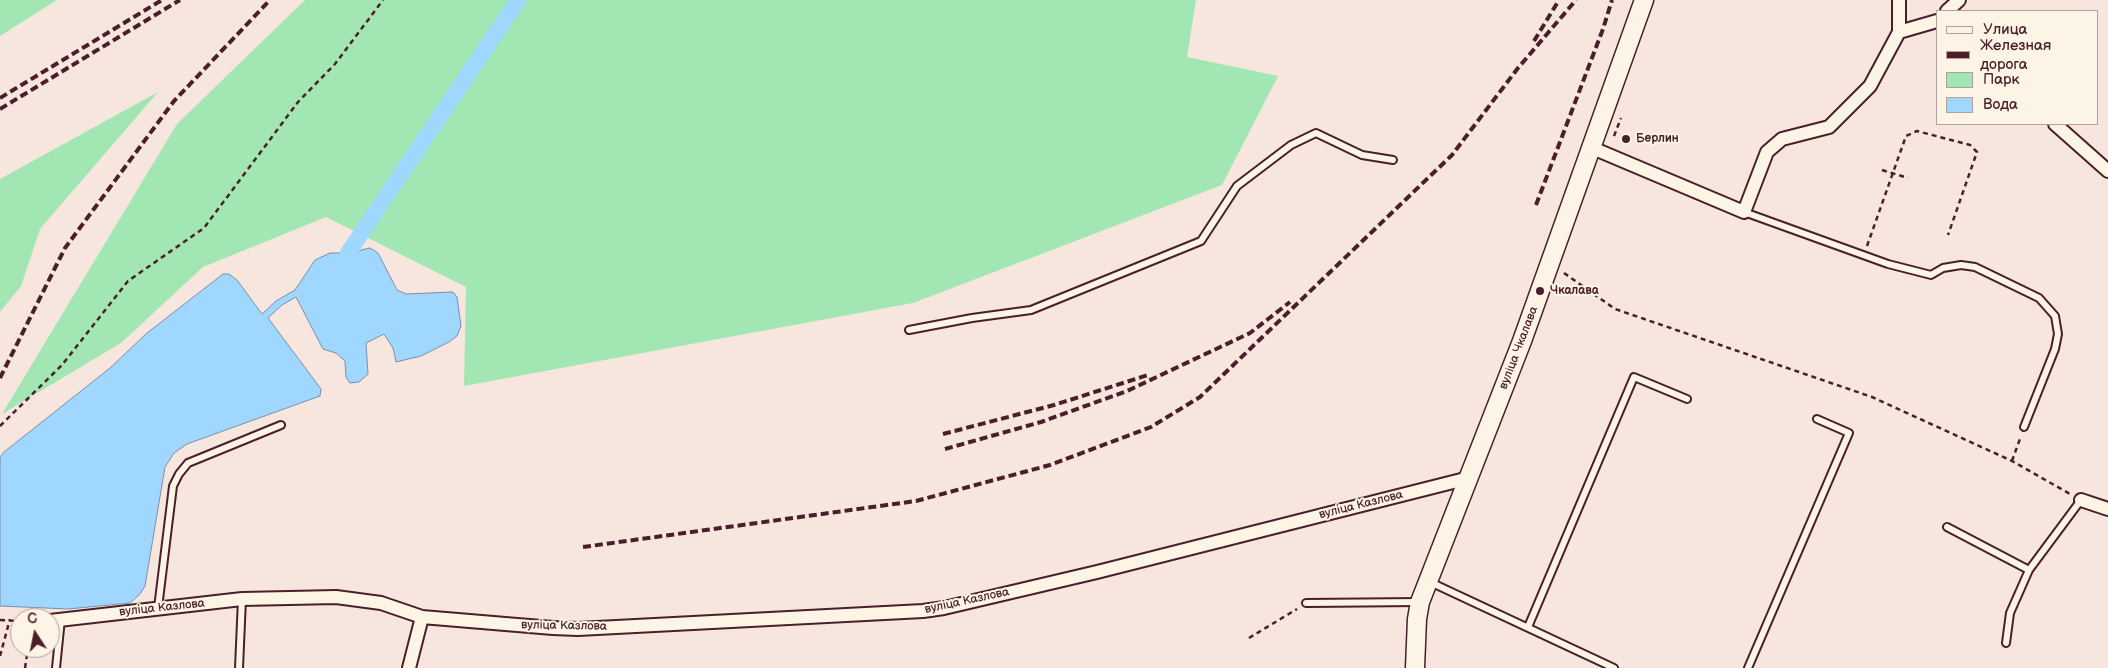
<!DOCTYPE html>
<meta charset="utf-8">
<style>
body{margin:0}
#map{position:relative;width:2108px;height:668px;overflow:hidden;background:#f7e6dd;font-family:"Balsamiq Sans",sans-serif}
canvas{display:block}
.legend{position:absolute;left:1936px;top:10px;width:162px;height:115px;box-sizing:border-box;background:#fcf5e5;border:1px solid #b59f9b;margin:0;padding:6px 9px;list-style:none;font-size:15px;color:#4a1f2b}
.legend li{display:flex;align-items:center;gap:10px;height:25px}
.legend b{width:25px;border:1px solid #b59f9b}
.north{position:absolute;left:10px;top:608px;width:50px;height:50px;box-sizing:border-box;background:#fcf5e5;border:1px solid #b59f9b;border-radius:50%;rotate:349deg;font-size:14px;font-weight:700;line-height:20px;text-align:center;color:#4a1f2b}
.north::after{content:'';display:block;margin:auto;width:18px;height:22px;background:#4a1f2b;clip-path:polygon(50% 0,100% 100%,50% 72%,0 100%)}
</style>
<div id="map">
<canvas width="2108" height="668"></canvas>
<ul class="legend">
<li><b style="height:6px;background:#fcf5e5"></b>Улица</li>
<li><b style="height:6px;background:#4a1f2b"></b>Железная дорога</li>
<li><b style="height:14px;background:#a2e7b3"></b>Парк</li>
<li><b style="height:14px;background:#9fd7ff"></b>Вода</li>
</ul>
<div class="north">С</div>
</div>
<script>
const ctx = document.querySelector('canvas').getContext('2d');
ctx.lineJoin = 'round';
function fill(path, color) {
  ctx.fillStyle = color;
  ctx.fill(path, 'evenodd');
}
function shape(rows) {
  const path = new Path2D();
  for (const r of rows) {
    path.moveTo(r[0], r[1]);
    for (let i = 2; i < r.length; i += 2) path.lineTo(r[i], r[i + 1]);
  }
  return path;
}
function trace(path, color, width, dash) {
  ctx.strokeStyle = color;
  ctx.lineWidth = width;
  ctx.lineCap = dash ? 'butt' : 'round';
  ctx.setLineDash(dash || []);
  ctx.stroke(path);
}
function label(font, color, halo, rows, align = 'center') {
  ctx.font = font + ' "Balsamiq Sans",sans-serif';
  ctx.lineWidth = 4;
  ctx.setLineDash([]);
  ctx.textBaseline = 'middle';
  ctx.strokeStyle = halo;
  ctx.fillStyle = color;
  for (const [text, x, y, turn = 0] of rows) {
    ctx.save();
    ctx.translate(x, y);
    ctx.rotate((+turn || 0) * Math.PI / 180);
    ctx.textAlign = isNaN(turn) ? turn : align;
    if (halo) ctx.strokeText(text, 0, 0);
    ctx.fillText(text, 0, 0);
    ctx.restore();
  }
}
const green = shape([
 [0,0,57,0,0,36],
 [305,0,1196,0,1187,57,1278,76,1222,185,913,303,464,386,466,287,326,217,203,267,121,343,2,414,177,124],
 [158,92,40,229,21,286,0,312,0,179]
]);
const water = shape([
 [370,248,378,253,397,290,406,294,453,292,457,297,461,326,457,336,449,342,421,356,396,362,393,348,384,334,366,343,368,374,359,382,350,383,346,377,345,361,336,353,323,349,296,297,282,305,268,318,321,389,320,396,187,444,174,453,165,467,145,586,140,594,130,603,68,609,0,606,0,457,4,452,110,368,147,333,223,274,229,274,237,280,262,314,276,301,295,290,315,260,330,253,348,253,370,248]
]);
const canal = shape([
 [348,253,518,0]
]);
const path = shape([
 [1614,136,1621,118],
 [1882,170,1908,178],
 [1867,246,1906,136,1917,131,1970,145,1977,152,1948,235],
 [1564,273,1615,309,1872,397,2012,461,2070,494],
 [0,426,62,365,128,281,204,228,298,102,335,64,383,0],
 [2012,461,2021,436],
 [0,620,20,621],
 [1249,638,1297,609],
 [0,656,10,619],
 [25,668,28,648]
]);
const lane = shape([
 [1744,212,1888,264,1931,275,1943,268,1961,265,1975,267,2039,298,2055,316,2058,334,2055,349,2024,427],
 [909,330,972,318,1031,310,1201,241,1237,186,1291,145,1316,133,1362,155,1393,160],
 [1947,527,2029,570],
 [1430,582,1614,668],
 [1306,603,1420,602],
 [158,608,173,486,179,474,188,463,281,425],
 [1528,627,1634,377,1687,399],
 [2006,643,2010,613,2029,570,2081,500],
 [56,668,61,619],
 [239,668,242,599],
 [1748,668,1849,433,1817,419]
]);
const street = shape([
 [1899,0,1899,32],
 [1947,11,1959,0],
 [2055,124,2108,171],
 [1590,147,1744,212,1767,152,1782,139,1829,127,1870,86,1899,32,1937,21],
 [2081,500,2108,509],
 [50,621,242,599,336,597,381,603,422,617,553,628,578,629,923,611,944,608,1097,572,1469,478],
 [409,668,422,617]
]);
const secondary = shape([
 [1415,668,1417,619,1420,602,1522,341,1644,0]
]);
const rail = shape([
 [1534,41,1559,0],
 [0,98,162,0],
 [0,109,180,0],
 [1536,205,1603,29,1612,0],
 [0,378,65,248,174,101,270,0],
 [943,434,1054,405,1148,375],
 [945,449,1041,422,1127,391,1250,333,1290,302],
 [583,547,916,501,1050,465,1151,427,1200,397,1452,155,1518,68,1576,0]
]);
const markers = [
 [1626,139,5,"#4a1f2b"],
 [1540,291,5,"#4a1f2b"]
];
const poiNames = [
 ["Берлин",1636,139],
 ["Чкалава",1550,291]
];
const streetNames = [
 ["вуліца Чкалава",1519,348,-69],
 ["вуліца Казлова",1361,505,-14],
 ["вуліца Казлова",967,601,-12],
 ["вуліца Казлова",162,608,-6],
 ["вуліца Казлова",564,626,1]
];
fill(green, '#a2e7b3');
fill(water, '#9fd7ff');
trace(water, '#7d8daa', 1);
trace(canal, '#9fd7ff', 16);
trace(lane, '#4a1f2b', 10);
trace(street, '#4a1f2b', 16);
trace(secondary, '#4a1f2b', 21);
trace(path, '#4a1f2b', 2.5, [5, 4]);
trace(lane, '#fcf5e5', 6);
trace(street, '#fcf5e5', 12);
trace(secondary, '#fcf5e5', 18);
trace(rail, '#4a1f2b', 4, [8, 4]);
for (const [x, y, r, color] of markers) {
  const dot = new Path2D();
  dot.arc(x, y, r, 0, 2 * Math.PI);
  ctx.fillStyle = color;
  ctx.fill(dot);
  trace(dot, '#fcf5e5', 2);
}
label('bold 12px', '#4a1f2b', '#fcf5e5', poiNames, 'left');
label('12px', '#4a1f2b', '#fcf5e5', streetNames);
</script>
